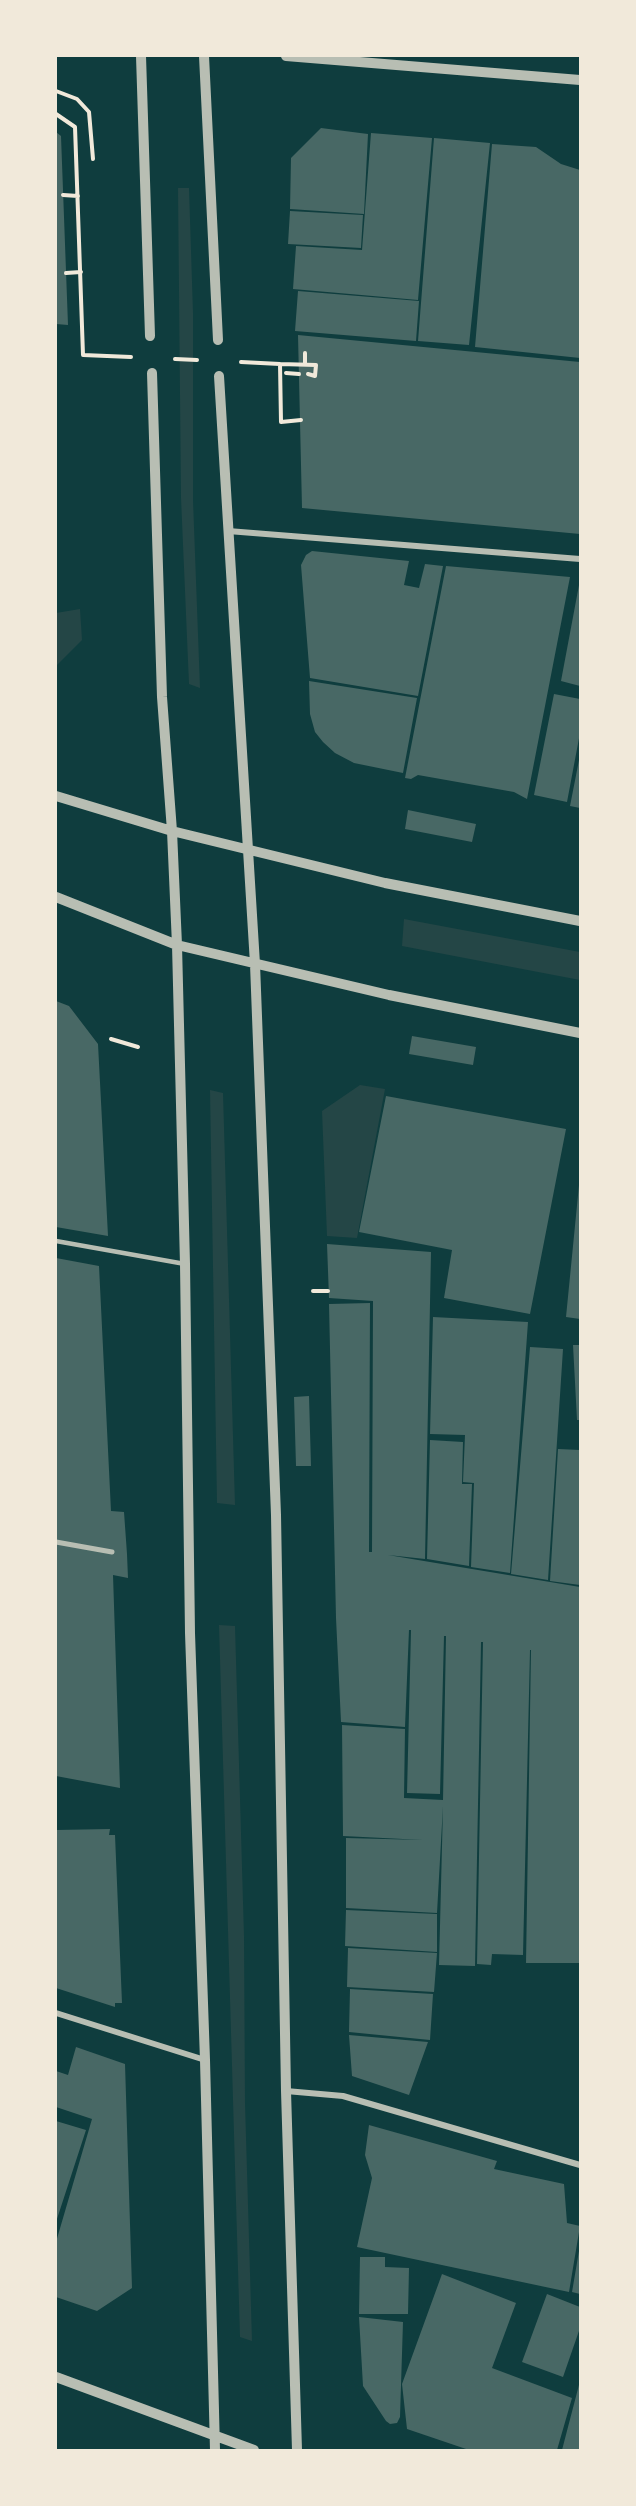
<!DOCTYPE html>
<style>
body{margin:0}
#map{position:relative;width:636px;height:2506px;overflow:hidden;background:#0f3d3e;font-family:Overpass,sans-serif}
canvas{display:block}
.frame{position:absolute;inset:0;border:57px solid #f1e9da;pointer-events:none}
</style>
<div id="map">
<canvas width="636" height="2506"></canvas>
<div class="frame"></div>
</div>
<script>
const ctx = document.querySelector('canvas').getContext('2d');
ctx.lineJoin = 'round';
function fill(path, color) {
  ctx.fillStyle = color;
  ctx.fill(path, 'evenodd');
}
function shape(rows) {
  const path = new Path2D();
  for (const r of rows) {
    path.moveTo(r[0], r[1]);
    for (let i = 2; i < r.length; i += 2) path.lineTo(r[i], r[i + 1]);
  }
  return path;
}
function trace(path, color, width, dash) {
  ctx.strokeStyle = color;
  ctx.lineWidth = width;
  ctx.lineCap = dash ? 'butt' : 'round';
  ctx.setLineDash(dash || []);
  ctx.stroke(path);
}
const green = shape([
 [178,188,189,188,193,313,193,500,200,688,189,684,181,498],
 [80,609,82,640,56,666,56,613],
 [404,919,580,952,580,980,402,946],
 [360,1085,385,1089,357,1238,327,1236,322,1111],
 [210,1090,223,1093,235,1505,217,1503],
 [219,1625,235,1626,244,1936,245,2103,252,2341,240,2337]
]);
const building = shape([
 [321,128,368,134,364,214,290,209,291,158],
 [56,132,61,136,68,325,56,324],
 [371,133,432,138,418,300,293,289,296,246,362,250],
 [434,138,490,143,469,345,418,341],
 [492,144,536,147,561,164,580,170,580,358,475,347],
 [290,211,363,215,361,248,288,244],
 [298,291,419,301,416,341,295,331],
 [298,335,580,362,580,534,302,508],
 [312,551,409,561,404,585,419,588,425,564,443,566,418,696,310,678,301,565,306,555],
 [446,566,570,577,527,799,514,792,418,775,411,779,405,778],
 [579,585,580,585,580,686,561,681],
 [309,681,417,698,403,773,354,763,335,753,323,742,315,732,310,714],
 [554,694,580,699,580,733,567,802,534,795],
 [579,760,580,760,580,808,570,806],
 [408,810,476,824,472,842,405,829],
 [56,1001,69,1006,98,1044,108,1236,56,1227],
 [412,1036,476,1047,473,1065,409,1054],
 [386,1096,566,1129,530,1314,444,1298,452,1250,359,1232],
 [579,1185,580,1185,580,1319,566,1317],
 [327,1244,431,1252,425,1559,388,1555,580,1587,580,1963,526,1963,531,1650,530,1650,523,1955,492,1954,491,1965,477,1964,483,1642,481,1642,475,1966,439,1965,443,1806,437,1913,346,1908,346,1838,423,1840,343,1836,342,1725,405,1729,404,1798,443,1800,446,1636,444,1636,440,1794,407,1793,411,1630,409,1630,405,1727,341,1722,336,1618,329,1304,370,1303,369,1552,372,1552,373,1301,329,1298],
 [56,1258,99,1266,111,1511,124,1512,127,1554,128,1578,113,1575,120,1788,56,1776],
 [433,1317,528,1322,510,1573,471,1567,474,1483,463,1482,465,1435,430,1434],
 [573,1345,580,1345,580,1420,577,1420],
 [530,1347,563,1349,548,1580,511,1574],
 [309,1396,311,1466,296,1466,294,1397],
 [430,1440,463,1442,462,1484,472,1484,469,1566,427,1559],
 [558,1449,580,1450,580,1585,550,1581],
 [110,1829,109,1835,115,1835,122,2003,115,2003,115,2007,56,1988,56,1830],
 [346,1910,437,1914,437,1952,345,1946],
 [348,1948,437,1953,434,1992,347,1987],
 [350,1989,433,1994,430,2040,349,2032],
 [349,2035,428,2042,409,2095,352,2076],
 [76,2047,125,2064,132,2288,97,2311,56,2297,56,2242,92,2119,56,2107,56,2071,68,2075],
 [56,2121,86,2130,56,2222],
 [369,2125,497,2161,494,2169,564,2184,567,2223,580,2226,569,2292,357,2247,372,2178,365,2155],
 [579,2251,580,2251,580,2294,572,2292],
 [360,2257,385,2257,385,2267,409,2268,408,2314,359,2314],
 [442,2274,516,2303,492,2368,572,2398,557,2450,469,2450,407,2429,402,2384],
 [547,2294,580,2307,580,2328,563,2377,522,2362],
 [359,2317,403,2322,400,2417,397,2423,390,2424,386,2421,363,2386],
 [580,2381,580,2450,562,2450]
]);
const path = shape([
 [56,91,77,99,89,112,93,159],
 [56,114,75,127,83,355,131,357],
 [63,195,78,196],
 [66,273,81,272],
 [175,359,197,360],
 [241,362,280,364,281,422,301,420],
 [280,364,316,365,315,376,308,374],
 [305,364,305,353],
 [286,373,299,374],
 [111,1039,138,1047],
 [313,1291,328,1291]
]);
const service = shape([
 [56,1241,185,1264]
]);
const pedestrian = shape([
 [56,1542,112,1552]
]);
const minor = shape([
 [228,531,580,559],
 [56,2013,205,2060],
 [286,2091,343,2096,580,2165]
]);
const tertiary = shape([
 [141,56,150,336],
 [204,56,218,340],
 [286,56,580,80],
 [152,373,162,697,172,831,177,945,185,1264,190,1633,205,2060,215,2450],
 [219,376,255,964,276,1515,286,2091,297,2450],
 [56,796,172,831,385,883,580,921],
 [56,897,177,945,389,995,580,1033],
 [56,2377,254,2450]
]);
fill(green, '#244646');
fill(building, '#486865');
trace(path, '#f1e9da', 4);
trace(service, '#b8beb3', 4.5);
trace(pedestrian, '#b8beb3', 5);
trace(minor, '#b8beb3', 6);
trace(tertiary, '#b8beb3', 10);
</script>
